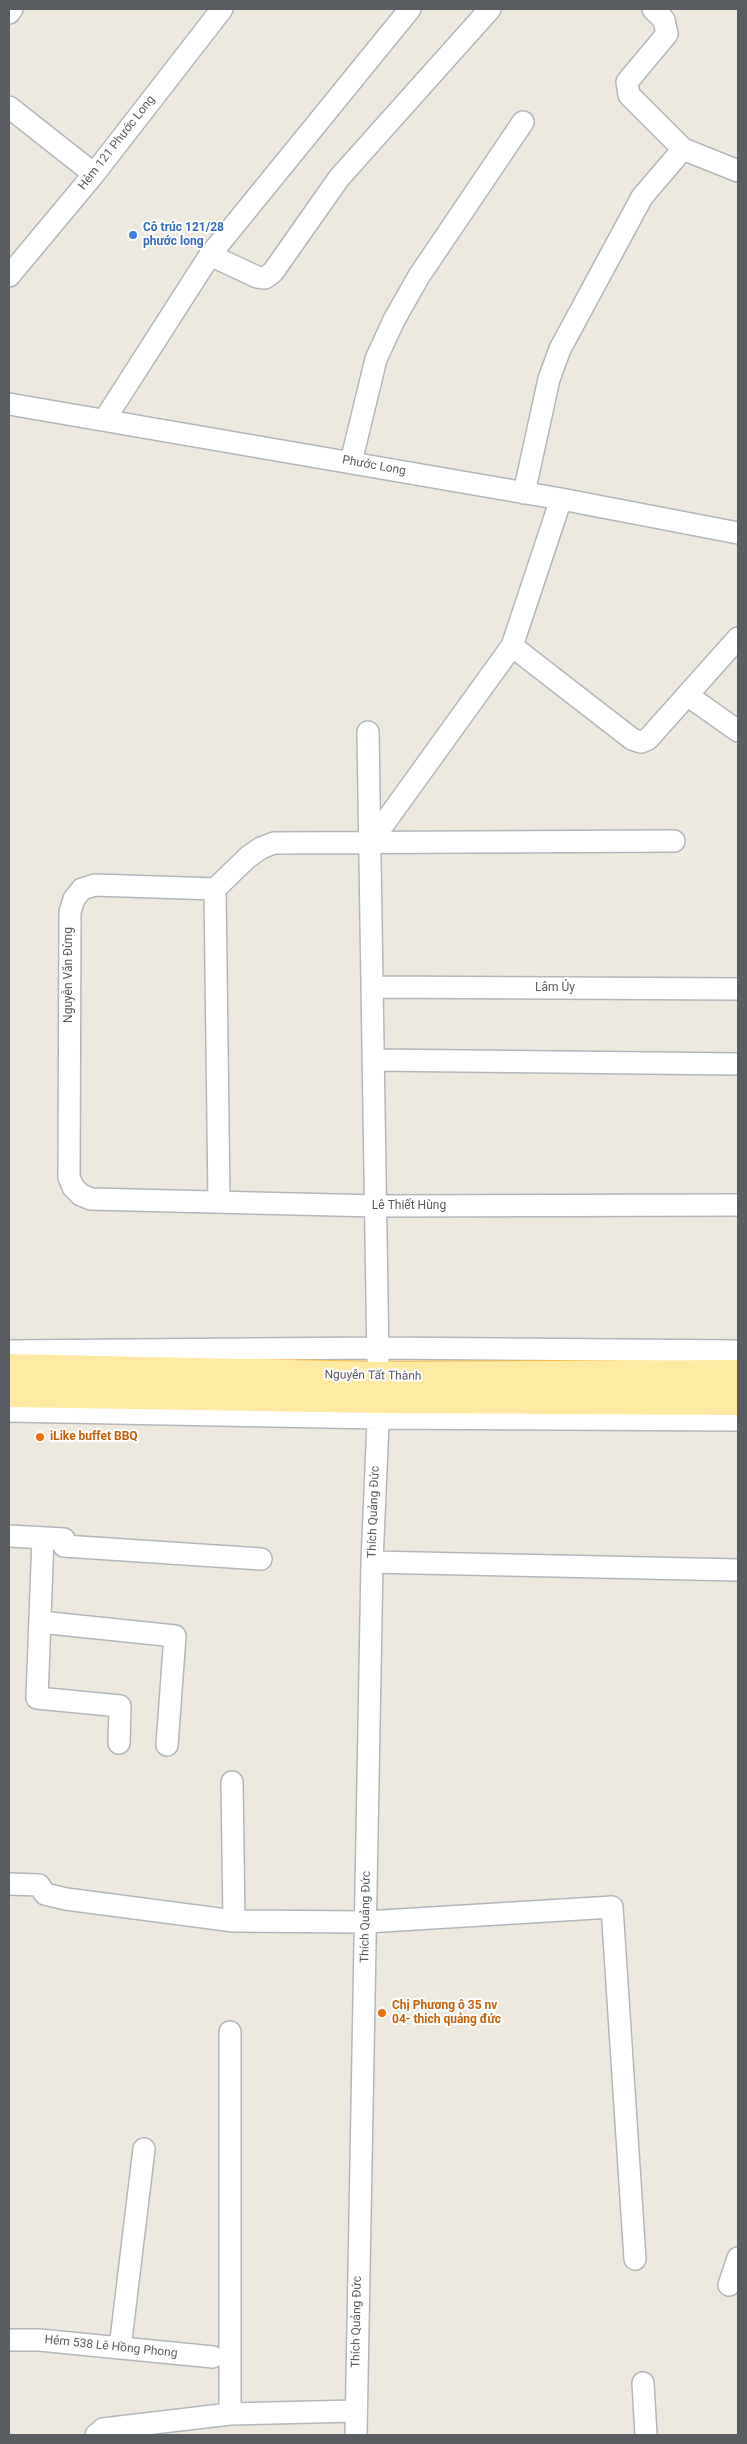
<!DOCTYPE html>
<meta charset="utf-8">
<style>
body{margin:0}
#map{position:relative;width:747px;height:2444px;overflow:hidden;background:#ede9df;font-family:Roboto,sans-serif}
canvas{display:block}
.frame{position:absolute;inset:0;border:10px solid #595d62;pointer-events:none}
</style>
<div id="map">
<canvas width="747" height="2444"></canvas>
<div class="frame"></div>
</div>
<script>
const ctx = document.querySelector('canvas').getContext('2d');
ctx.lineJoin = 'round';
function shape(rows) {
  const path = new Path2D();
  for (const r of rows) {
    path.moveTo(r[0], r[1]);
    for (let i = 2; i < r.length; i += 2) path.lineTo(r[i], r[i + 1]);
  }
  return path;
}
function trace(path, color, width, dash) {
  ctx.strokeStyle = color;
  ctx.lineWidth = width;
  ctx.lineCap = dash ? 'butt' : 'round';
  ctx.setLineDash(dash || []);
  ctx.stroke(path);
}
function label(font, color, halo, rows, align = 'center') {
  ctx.font = font + ' Roboto,sans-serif';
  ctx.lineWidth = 4;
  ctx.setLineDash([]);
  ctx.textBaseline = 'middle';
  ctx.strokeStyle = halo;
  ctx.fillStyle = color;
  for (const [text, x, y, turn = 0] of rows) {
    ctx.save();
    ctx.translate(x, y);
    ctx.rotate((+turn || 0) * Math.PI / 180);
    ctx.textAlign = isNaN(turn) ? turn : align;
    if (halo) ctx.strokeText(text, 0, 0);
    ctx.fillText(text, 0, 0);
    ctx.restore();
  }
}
const minor = shape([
 [653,9,664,20,667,34,627,82,629,95,683,149,738,171],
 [9,13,12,9],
 [9,107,94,174],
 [210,255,257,277,265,278,273,272,339,178,490,9],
 [9,276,94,174,222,9],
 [9,404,561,499,738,533],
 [105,419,210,255,410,9],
 [351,462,376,359,394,320,419,276,523,122],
 [524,493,549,379,560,349,642,197,683,149],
 [512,646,632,739,641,742,648,739,738,638],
 [687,695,738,731],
 [368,732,378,1361],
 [370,843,512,646,561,499],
 [215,889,95,885,82,889,74,899,70,912,69,1177,73,1187,81,1195,91,1199,376,1206,738,1205],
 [372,987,738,989],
 [373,1060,738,1064],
 [219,1201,215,889,248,857,261,848,274,843,674,841],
 [9,1351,378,1348,738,1351],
 [9,1411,378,1418,738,1420],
 [9,1536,64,1539,64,1546,261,1559],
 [43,1538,37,1698,120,1706,119,1743],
 [372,1562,738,1570],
 [40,1622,175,1636,167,1745],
 [232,1782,234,1921],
 [9,1884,39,1885,45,1894,66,1899,234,1921,366,1922,612,1907,635,2259],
 [729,2285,738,2258],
 [9,2340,39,2340,213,2357],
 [120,2348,144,2149],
 [643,2383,646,2435],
 [230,2414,230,2032],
 [96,2435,103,2429,230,2414,355,2411],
 [356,2435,372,1562,379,1399]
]);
const major = shape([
 [9,1368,378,1376,738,1374],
 [9,1393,379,1399,738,1401]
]);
const markers = [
 [133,235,5,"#3f7fe0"],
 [40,1437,5,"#e8710a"],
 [382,2013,5,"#e8710a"]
];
const streetNames = [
 ["Hẻm 121 Phước Long",117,143,-52],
 ["Phước Long",374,466,10],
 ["Nguyễn Văn Đừng",69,975,-90],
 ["Lâm Úy",555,988],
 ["Lê Thiết Hùng",409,1206],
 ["Nguyễn Tất Thành",373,1376,1],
 ["Thích Quảng Đức",374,1512,-88],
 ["Thích Quảng Đức",366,1917,-89],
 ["Thích Quảng Đức",357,2322,-89],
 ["Hẻm 538 Lê Hồng Phong",111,2347,6]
];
const shopNames = [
 ["Cô trúc 121/28",143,228],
 ["phước long",143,242]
];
const foodNames = [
 ["iLike buffet BBQ",50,1437],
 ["Chị Phương ô 35 nv",392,2006],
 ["04- thich quảng đức",392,2020]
];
trace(minor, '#b3b7bc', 24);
trace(major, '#fdbe49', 30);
trace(minor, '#fff', 21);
trace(major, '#ffeaa3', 28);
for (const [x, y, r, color] of markers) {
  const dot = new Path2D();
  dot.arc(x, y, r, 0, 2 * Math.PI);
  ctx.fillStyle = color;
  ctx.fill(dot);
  trace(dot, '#fff', 2);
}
label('12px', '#595d62', '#fff', streetNames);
label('bold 12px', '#366cbe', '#fff', shopNames, 'left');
label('bold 12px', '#c56008', '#fff', foodNames, 'left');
</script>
